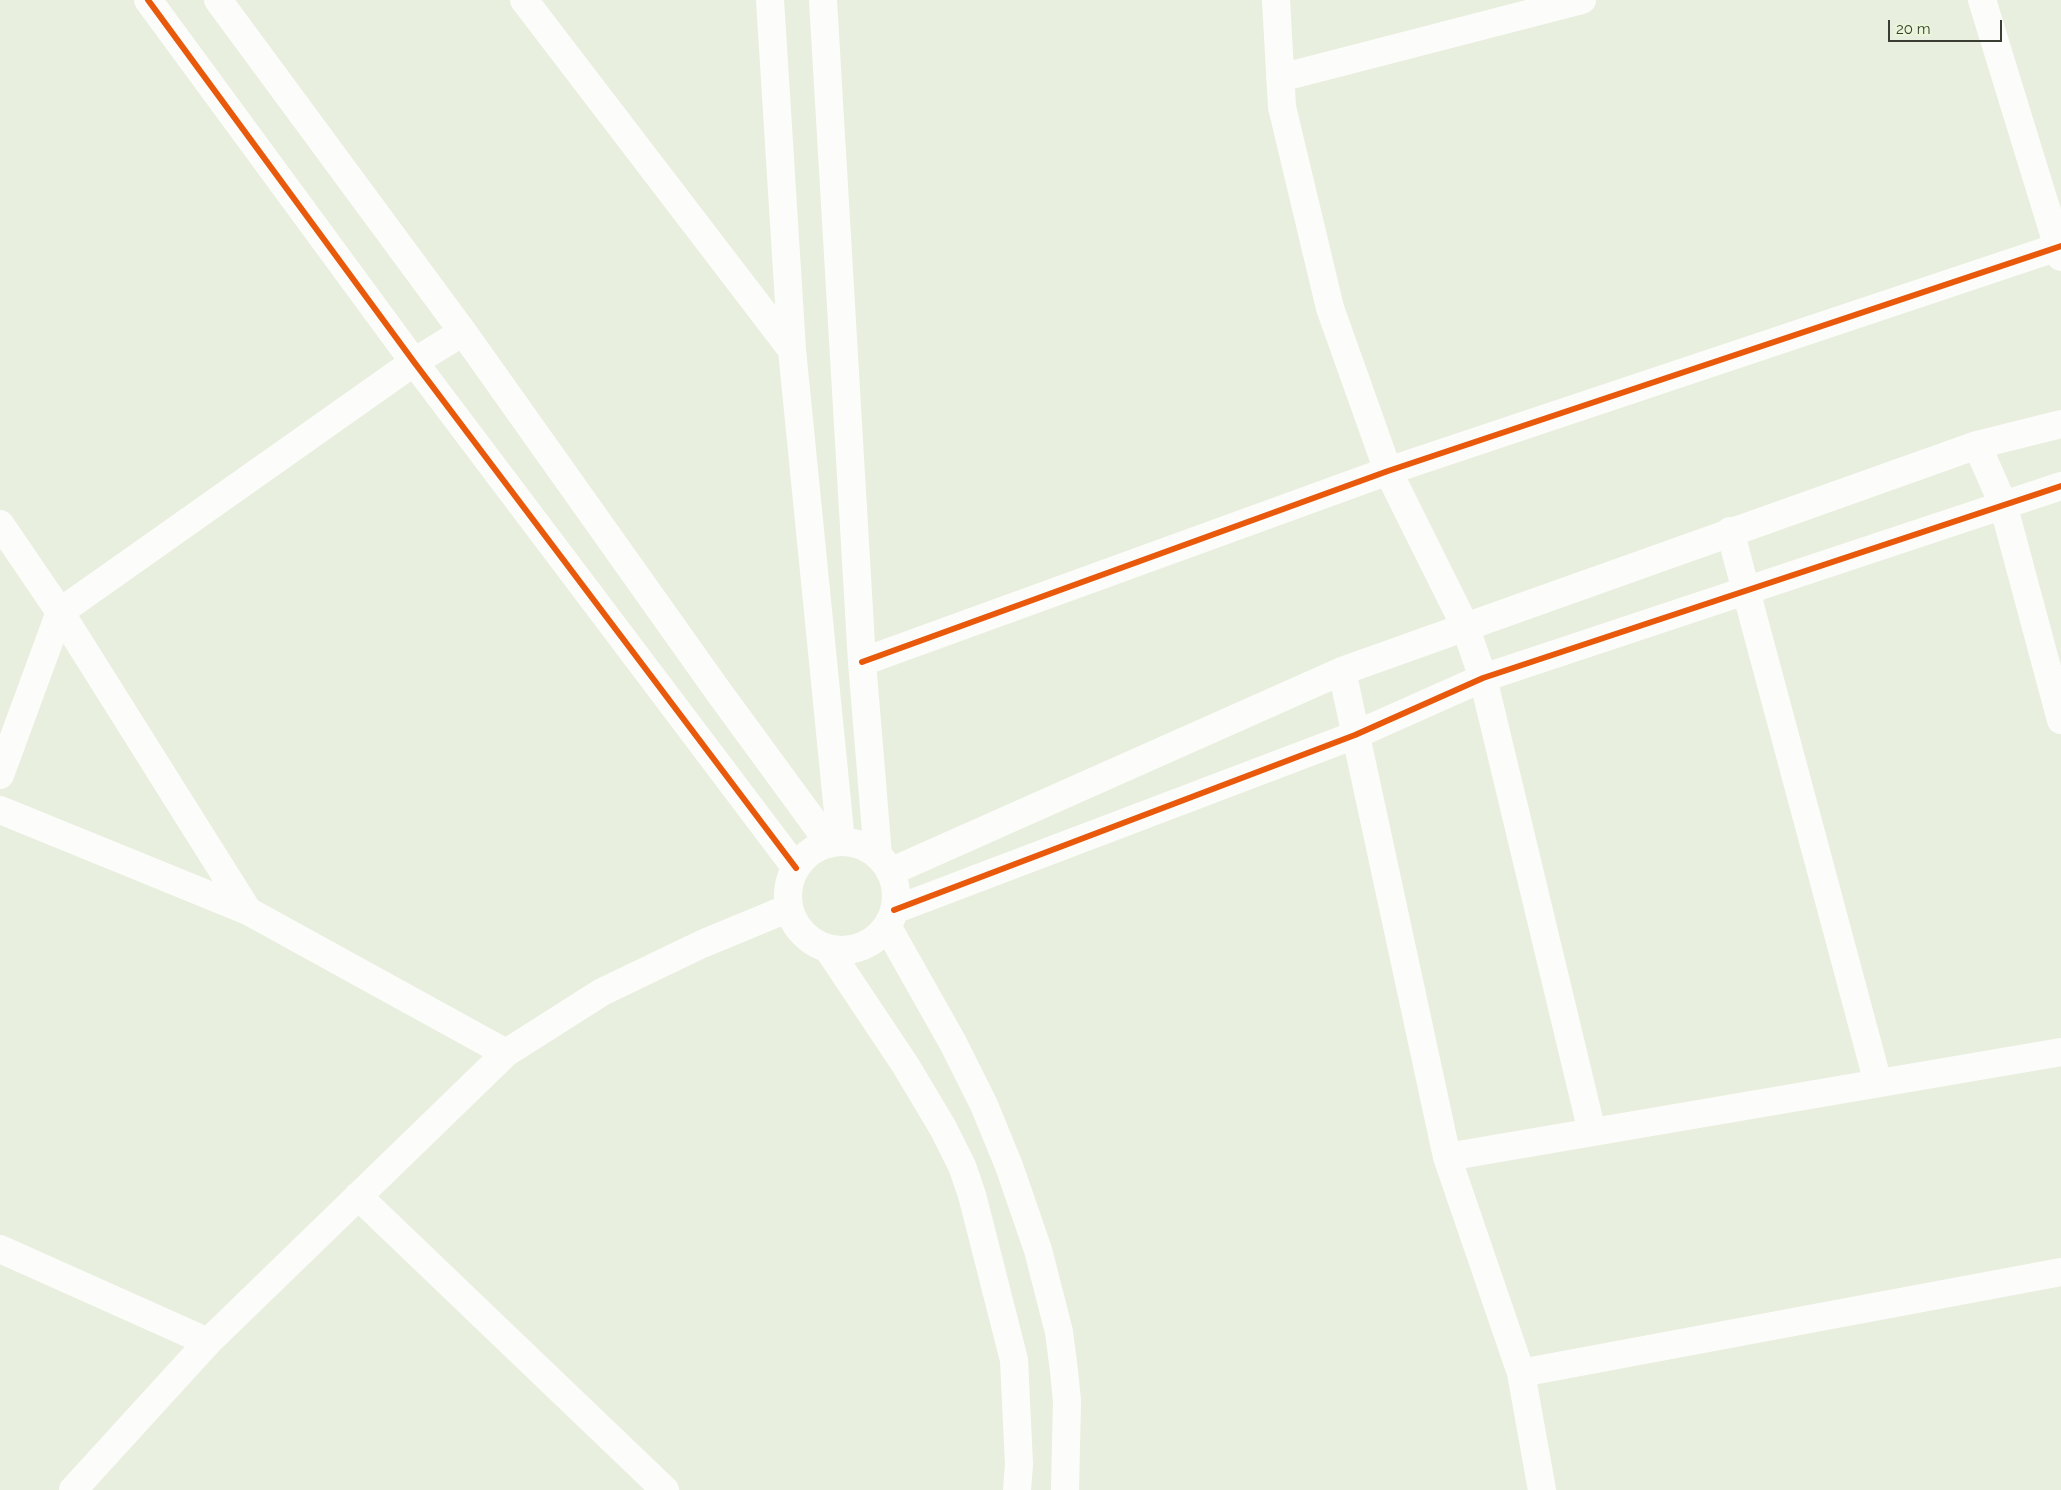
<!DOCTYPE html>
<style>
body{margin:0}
#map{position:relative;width:2061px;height:1490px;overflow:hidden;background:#e9efdf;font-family:Raleway,sans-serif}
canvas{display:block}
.scale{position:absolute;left:1888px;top:20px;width:114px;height:22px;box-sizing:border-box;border:2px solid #393d32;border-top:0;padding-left:6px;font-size:15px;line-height:18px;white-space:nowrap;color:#393d32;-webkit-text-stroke:4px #eaf6d8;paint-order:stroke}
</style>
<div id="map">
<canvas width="2061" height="1490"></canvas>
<div class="scale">20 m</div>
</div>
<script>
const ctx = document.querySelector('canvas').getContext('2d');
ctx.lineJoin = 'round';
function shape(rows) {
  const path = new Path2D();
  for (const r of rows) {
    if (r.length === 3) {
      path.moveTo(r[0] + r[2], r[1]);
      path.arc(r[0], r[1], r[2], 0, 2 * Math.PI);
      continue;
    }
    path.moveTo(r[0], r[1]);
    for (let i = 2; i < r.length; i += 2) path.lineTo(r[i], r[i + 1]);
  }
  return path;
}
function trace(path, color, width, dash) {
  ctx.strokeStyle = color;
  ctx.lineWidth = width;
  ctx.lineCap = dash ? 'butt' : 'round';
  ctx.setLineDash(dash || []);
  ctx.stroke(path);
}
const minor = shape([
 [148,0,414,362,796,868],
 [218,0,463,332,718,691,830,844],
 [524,0,792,350],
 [770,0,792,350,841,842],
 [823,0,862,662,878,856],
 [1276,0,1282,107,1330,308,1388,471,1465,626,1483,678,1592,1132],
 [1982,0,2061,257],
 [1280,78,1582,0],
 [1977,445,2003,504,2061,720],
 [0,524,60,612,248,911],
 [1730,531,1878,1083],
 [862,662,1388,471,2061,246],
 [1342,671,1447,1157,1521,1373,1542,1490],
 [0,775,60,612,414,362,463,332],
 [0,810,248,911,506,1053],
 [842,896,54],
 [890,872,1342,671,1977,445,2061,424],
 [894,910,1355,735,1483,678,2061,486],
 [887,926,953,1043,984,1105,1009,1166,1038,1250,1059,1332,1064,1371,1067,1401,1065,1490],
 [828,949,906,1066,943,1128,962,1166,972,1195,1014,1360,1019,1464,1017,1490],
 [1447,1157,2061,1052],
 [358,1196,665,1490],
 [0,1249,208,1342],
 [1521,1373,2061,1272],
 [73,1490,208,1342,506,1053,602,992,702,944,789,908]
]);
const cycleway = shape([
 [148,0,414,362,796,868],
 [862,662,1388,471,2061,246],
 [894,910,1355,735,1483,678,2061,486]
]);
trace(minor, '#fcfdfa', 28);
trace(cycleway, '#e8590c', 6);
</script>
